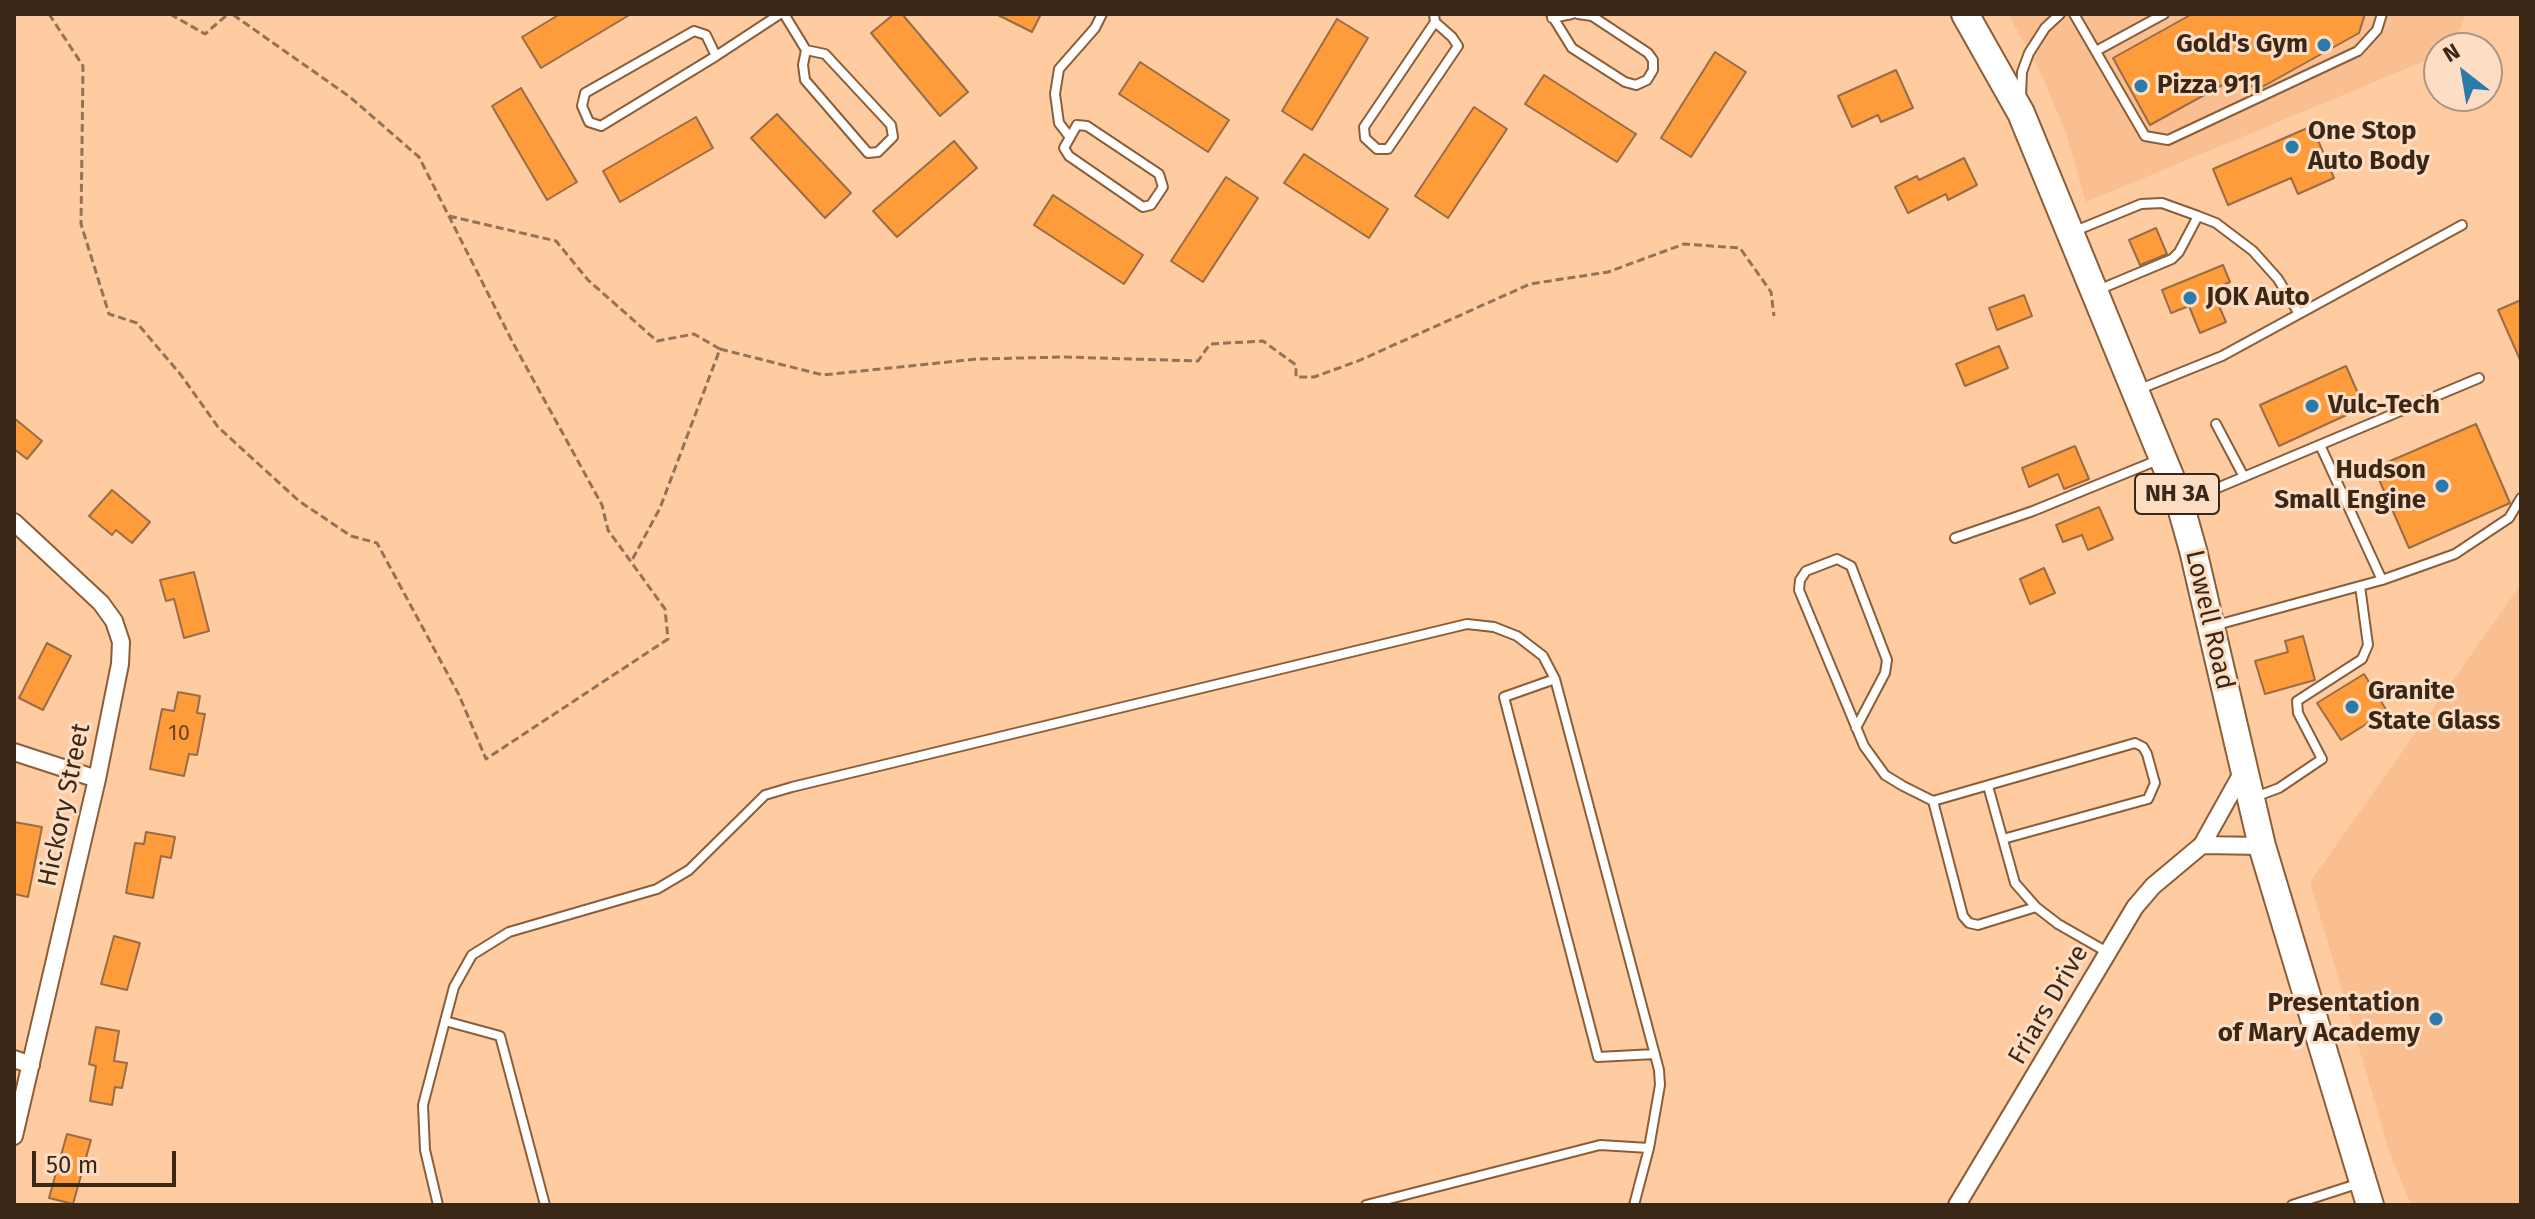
<!DOCTYPE html>
<style>
body{margin:0}
#map{position:relative;width:2535px;height:1219px;overflow:hidden;background:#ffcca2;font-family:"Fira Sans",sans-serif}
canvas{display:block}
.frame{position:absolute;inset:0;border:16px solid #3a2716;pointer-events:none}
.north{position:absolute;left:2423px;top:32px;width:80px;height:80px;box-sizing:border-box;background:#fddec5;border:2px solid #af957f;border-radius:50%;rotate:329deg;font-size:22px;font-weight:700;line-height:32px;text-align:center;color:#3a2716}
.north::after{content:'';display:block;margin:auto;width:28px;height:36px;background:#2b7aac;clip-path:polygon(50% 0,100% 100%,50% 72%,0 100%)}
.scale{position:absolute;left:32px;top:1151px;width:144px;height:36px;box-sizing:border-box;border:4px solid #3a2716;border-top:0;padding-left:10px;font-size:24px;line-height:28px;white-space:nowrap;color:#3a2716;-webkit-text-stroke:6px #fddec5;paint-order:stroke}
</style>
<div id="map">
<canvas width="2535" height="1219"></canvas>
<div class="frame"></div>
<div class="north">N</div>
<div class="scale">50 m</div>
</div>
<script>
const ctx = document.querySelector('canvas').getContext('2d');
ctx.lineJoin = 'round';
function fill(path, color) {
  ctx.fillStyle = color;
  ctx.fill(path, 'evenodd');
}
function shape(rows) {
  const path = new Path2D();
  for (const r of rows) {
    path.moveTo(r[0], r[1]);
    for (let i = 2; i < r.length; i += 2) path.lineTo(r[i], r[i + 1]);
  }
  return path;
}
function trace(path, color, width, dash) {
  ctx.strokeStyle = color;
  ctx.lineWidth = width;
  ctx.lineCap = dash ? 'butt' : 'round';
  ctx.setLineDash(dash || []);
  ctx.stroke(path);
}
function label(font, color, halo, rows, align = 'center') {
  ctx.font = font + ' "Fira Sans",sans-serif';
  ctx.lineWidth = 6;
  ctx.setLineDash([]);
  ctx.textBaseline = 'middle';
  ctx.strokeStyle = halo;
  ctx.fillStyle = color;
  for (const [text, x, y, turn = 0] of rows) {
    ctx.save();
    ctx.translate(x, y);
    ctx.rotate((+turn || 0) * Math.PI / 180);
    ctx.textAlign = isNaN(turn) ? turn : align;
    if (halo) ctx.strokeText(text, 0, 0);
    ctx.fillText(text, 0, 0);
    ctx.restore();
  }
}
const built = shape([
 [2008,14,2465,14,2454,48,2439,48,2439,55,2086,202,2065,130,2038,67],
 [2521,584,2521,1205,2411,1205,2391,1157,2310,882]
]);
const building = shape([
 [560,14,631,14,541,68,522,37,560,14],
 [894,14,902,14,968,92,940,116,871,33,894,14],
 [996,14,1041,14,1032,32,996,14],
 [2192,14,2365,14,2359,33,2255,91,2244,73,2150,125,2113,58,2192,14],
 [1337,19,1368,38,1312,130,1282,111,1337,19],
 [1715,52,1746,72,1691,157,1661,138,1715,52],
 [1140,62,1229,120,1208,152,1119,94,1140,62],
 [1896,70,1913,108,1881,122,1878,115,1852,127,1838,96,1896,70],
 [1544,75,1636,134,1617,162,1525,104,1544,75],
 [521,88,577,182,547,200,492,106,521,88],
 [1474,107,1507,129,1448,218,1415,196,1474,107],
 [777,114,851,193,825,218,751,138,777,114],
 [696,117,713,148,620,202,603,171,696,117],
 [2312,126,2334,178,2298,194,2291,178,2228,205,2213,169,2312,126],
 [954,141,977,168,897,237,873,211,954,141],
 [1304,154,1388,209,1369,238,1284,183,1304,154],
 [1964,158,1977,185,1948,200,1946,194,1908,213,1895,187,1917,176,1919,180,1964,158],
 [1226,177,1258,198,1203,282,1171,261,1226,177],
 [1053,195,1143,255,1124,284,1034,225,1053,195],
 [2156,228,2167,254,2140,265,2129,240,2156,228],
 [2223,265,2230,282,2212,290,2226,322,2200,333,2189,306,2171,313,2162,290,2223,265],
 [2024,295,2032,316,1997,330,1989,308,2024,295],
 [2521,300,2521,362,2498,310,2521,300],
 [1999,346,2008,368,1965,386,1956,364,1999,346],
 [2346,366,2364,407,2279,446,2260,405,2346,366],
 [14,418,42,441,27,459,14,449,14,418],
 [2476,424,2510,503,2409,548,2374,468,2476,424],
 [2075,446,2089,479,2064,489,2058,474,2029,487,2022,468,2075,446],
 [112,490,150,522,132,543,116,530,112,535,89,516,112,490],
 [2099,507,2113,539,2088,550,2082,535,2063,542,2056,525,2099,507],
 [2044,568,2055,593,2030,604,2020,579,2044,568],
 [194,572,209,631,184,638,174,599,166,601,160,580,194,572],
 [2303,636,2315,680,2265,694,2255,661,2288,652,2285,641,2303,636],
 [47,643,71,656,43,710,19,698,47,643],
 [2364,674,2387,711,2341,740,2317,703,2364,674],
 [178,692,200,696,197,713,205,714,197,755,189,754,184,776,150,769,162,709,174,711,178,692],
 [14,822,42,827,28,897,14,894,14,822],
 [146,832,175,837,171,858,161,856,153,898,126,893,135,843,144,844,146,832],
 [114,936,140,943,127,990,101,984,114,936],
 [96,1027,119,1031,114,1061,127,1063,122,1088,115,1087,112,1105,90,1101,96,1066,89,1064,96,1027],
 [67,1134,91,1140,73,1204,49,1198,67,1134]
]);
const path = shape([
 [49,14,83,66,81,224,109,314,137,323,181,375,218,427,299,501,351,536,377,543,459,695,486,759,668,639,665,609,608,530,602,505,512,341,419,157,350,97,232,14],
 [170,14,205,34,228,14],
 [449,216,556,241,588,280,657,341,694,334,720,349,660,508,631,562],
 [720,349,823,375,977,359,1065,357,1198,361,1210,344,1263,341,1296,365,1296,377,1314,377,1358,361,1530,284,1608,272,1684,244,1740,248,1771,292,1774,316]
]);
const lane = shape([
 [784,14,806,50,803,65,805,80,868,153,878,152,893,137,891,125,825,54,806,50],
 [1434,14,1435,22,1364,127,1365,138,1377,149,1388,149,1458,46,1452,37,1435,22],
 [1551,14,1572,48,1625,82,1636,85,1647,80,1653,70,1653,60,1648,53,1592,16,1578,14],
 [2074,14,2145,136,2168,140,2358,51,2377,30,2382,14],
 [1552,18,1572,14],
 [2096,51,2164,14],
 [716,56,706,35,694,31,585,93,582,106,589,122,601,126,716,56,780,14],
 [2021,96,2022,72,2029,53,2045,28,2060,14],
 [1077,125,1087,126,1159,174,1163,187,1151,205,1143,207,1069,156,1064,148,1077,125],
 [1069,136,1059,123,1055,94,1059,69,1095,28,1102,14],
 [2075,231,2141,204,2162,203,2198,216,2216,223,2253,251,2278,279,2299,314],
 [2098,290,2172,259,2179,252,2198,216],
 [2140,389,2222,356,2462,225],
 [2216,424,2244,477],
 [2184,502,2479,378],
 [1955,538,2033,511,2158,460],
 [2382,580,2455,554,2509,518,2521,498],
 [2213,626,2382,580,2320,445],
 [1555,679,1504,697,1598,1057,1655,1054],
 [1856,728,1885,673,1887,660,1851,566,1837,559,1806,571,1800,580,1799,590,1864,746,1885,775,1903,786,1933,801,2135,743,2143,747,2147,754,2155,783,2148,799,2003,839],
 [1988,786,2015,883,2036,907,2058,924,2107,952],
 [2255,797,2279,788,2322,759,2298,713,2297,701,2362,659,2368,645,2360,586],
 [1933,801,1963,916,1969,923,1978,925,2036,907],
 [445,1021,500,1036,545,1205],
 [438,1205,425,1150,423,1105,445,1021,454,987,472,955,509,932,657,889,689,870,765,795,792,787,1467,624,1494,627,1517,636,1543,656,1555,679,1659,1070,1660,1085,1649,1148,1634,1205],
 [1366,1205,1600,1145,1649,1148],
 [2292,1205,2360,1183]
]);
const street = shape([
 [14,522,101,603,114,621,121,642,120,664,97,779,14,1136],
 [14,752,97,779],
 [2202,845,2262,846],
 [14,1059,31,1065],
 [1957,1205,2135,907,2153,886,2202,845,2245,768]
]);
const primary = shape([
 [1965,14,2021,113,2177,493,2193,550,2262,846,2370,1205]
]);
const markers = [
 [2324,45,8,"#2b7aac"],
 [2141,86,8,"#2b7aac"],
 [2292,147,8,"#2b7aac"],
 [2190,298,8,"#2b7aac"],
 [2312,406,8,"#2b7aac"],
 [2442,486,8,"#2b7aac"],
 [2352,707,8,"#2b7aac"],
 [2436,1019,8,"#2b7aac"]
];
const numberNames = [
 ["10",179,734]
];
const shields = [
 [2177,494,84]
];
const shieldNames = [
 ["NH 3A",2177,494]
];
const poiNames = [
 ["Gold's Gym",2308,45,"right"],
 ["Pizza 911",2157,86],
 ["One Stop",2308,132],
 ["Auto Body",2308,162],
 ["JOK Auto",2206,298],
 ["Vulc-Tech",2328,406],
 ["Hudson",2426,471,"right"],
 ["Small Engine",2426,501,"right"],
 ["Granite",2368,692],
 ["State Glass",2368,722],
 ["Presentation",2420,1004,"right"],
 ["of Mary Academy",2420,1034,"right"]
];
const streetNames = [
 ["Lowell Road",2209,620,77],
 ["Hickory Street",65,805,-78],
 ["Friars Drive",2049,1005,-60]
];
fill(built, '#f9bf91');
fill(building, '#fe9b3b');
trace(building, '#9a6c45', 2);
trace(lane, '#8b5e38', 12);
trace(street, '#8b5e38', 20);
trace(primary, '#8b5e38', 30);
trace(path, '#947256', 3, [8, 4]);
trace(lane, '#fff', 8);
trace(street, '#fff', 16);
trace(primary, '#fff', 26);
for (const [x, y, r, color] of markers) {
  const dot = new Path2D();
  dot.arc(x, y, r, 0, 2 * Math.PI);
  ctx.fillStyle = color;
  ctx.fill(dot);
  trace(dot, '#fddec5', 3);
}
label('22px', '#6b441f', null, numberNames);
for (const [x, y, w] of shields) {
  const box = new Path2D();
  box.roundRect(x - w / 2, y - 20, w, 40, 6);
  ctx.fillStyle = '#fddec5';
  ctx.fill(box);
  trace(box, '#3a2716', 2);
}
label('bold 24px', '#3a2716', null, shieldNames);
label('bold 26px', '#3a2716', '#fddec5', poiNames, 'left');
label('26px', '#3a2716', '#fddec5', streetNames);
</script>
